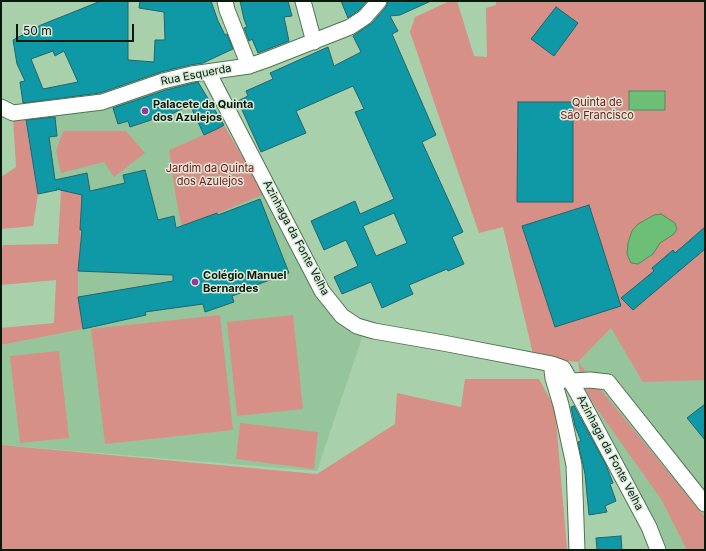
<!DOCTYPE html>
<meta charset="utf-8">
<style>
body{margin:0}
#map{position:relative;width:706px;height:551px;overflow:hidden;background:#a8d1ab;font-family:Inter,sans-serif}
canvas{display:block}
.frame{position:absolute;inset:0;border:2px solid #09190b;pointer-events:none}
.scale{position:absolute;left:16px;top:24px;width:118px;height:18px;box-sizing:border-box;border:2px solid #09190b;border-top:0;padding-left:5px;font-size:12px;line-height:14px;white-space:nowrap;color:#09190b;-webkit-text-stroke:3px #d7ebd8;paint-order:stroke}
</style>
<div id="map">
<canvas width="706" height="551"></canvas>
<div class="frame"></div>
<div class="scale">50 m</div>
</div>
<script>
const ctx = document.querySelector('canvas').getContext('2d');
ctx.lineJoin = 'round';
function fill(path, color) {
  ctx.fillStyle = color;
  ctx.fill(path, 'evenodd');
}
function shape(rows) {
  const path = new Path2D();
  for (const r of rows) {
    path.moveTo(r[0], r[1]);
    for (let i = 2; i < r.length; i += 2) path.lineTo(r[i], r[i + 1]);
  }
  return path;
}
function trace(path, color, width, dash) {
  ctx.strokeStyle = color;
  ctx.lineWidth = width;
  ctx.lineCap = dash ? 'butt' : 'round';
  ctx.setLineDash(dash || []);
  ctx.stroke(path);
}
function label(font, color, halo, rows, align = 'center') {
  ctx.font = font + ' Inter,sans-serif';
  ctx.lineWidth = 3;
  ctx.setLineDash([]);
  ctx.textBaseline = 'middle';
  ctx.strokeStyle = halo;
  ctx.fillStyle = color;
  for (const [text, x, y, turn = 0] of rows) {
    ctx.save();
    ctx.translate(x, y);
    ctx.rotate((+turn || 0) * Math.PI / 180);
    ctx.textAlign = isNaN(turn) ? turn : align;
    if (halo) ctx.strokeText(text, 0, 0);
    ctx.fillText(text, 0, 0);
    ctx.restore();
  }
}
const built = shape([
 [197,80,264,194,319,294,363,335,317,471,1,445,1,345,83,329,78,297,78,271,81,237,80,230,61,190,38,194,25,119,169,81],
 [705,249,705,550,667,550,657,525,581,380,578,362,611,328]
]);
const green = shape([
 [450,1,457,1,474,56,487,57,486,8,496,5,496,1,705,1,705,380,643,382,611,328,578,362,705,517,705,550,687,550,661,499,592,402,581,380,578,362,559,360,533,354,503,227,479,233,410,32,415,17],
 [13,118,25,119,38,194,33,226,1,229,1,177,16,167],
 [224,125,264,194,182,228,176,198,169,150,204,135],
 [63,131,126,131,145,153,114,177,104,162,61,173,56,151],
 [61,190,82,195,80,230,81,237,78,271,78,297,83,329,1,345,1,328,54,323,56,280,1,285,1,253,3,245,58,244],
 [220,315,233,430,105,444,91,329],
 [293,315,303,409,237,416,227,322],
 [59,351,69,438,20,443,10,356],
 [465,379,539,379,555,408,567,550,1,550,1,445,317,474,395,424,397,393,461,407],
 [240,423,318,432,314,469,236,459]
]);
const water = shape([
 [629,91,665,91,665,110,629,110,629,91],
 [661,214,675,223,677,229,674,234,660,243,653,254,638,264,631,263,627,254,628,243,632,231,638,224,647,219,654,215,661,214]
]);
const building = shape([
 [101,1,128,1,128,60,154,62,155,40,165,40,164,12,139,8,140,1,211,1,218,21,225,35,227,34,233,49,203,63,190,65,161,72,100,93,23,103,20,82,25,81,17,64,13,40,41,25,101,1],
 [53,51,55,56,64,51,78,82,43,89,31,59,53,51],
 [240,1,288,1,292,16,284,17,289,41,258,53,252,39,249,41,244,28,247,27,244,19,240,1],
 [341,1,367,1,359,10,348,18,341,1],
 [388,1,431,1,400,15,390,16,398,31,392,34,436,135,422,142,463,232,452,237,464,264,448,271,447,269,409,285,413,294,382,308,371,282,342,294,334,277,358,266,346,240,324,250,311,221,355,201,360,214,394,199,355,112,364,109,353,86,296,111,306,133,261,152,238,101,248,96,246,91,273,79,270,73,328,47,334,66,361,52,353,36,372,23,386,7,388,1],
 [394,213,407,243,376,256,363,226,394,213],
 [556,7,578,23,554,56,531,39,556,7],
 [198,82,224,125,219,128,204,135,190,105,159,120,157,118,130,127,128,121,118,124,113,108,166,90,198,82],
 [518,102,573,102,573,202,517,202,518,102],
 [55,117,57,136,49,137,55,180,87,173,90,191,125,183,123,175,145,170,158,220,174,216,176,228,217,213,218,215,260,199,289,273,251,287,252,289,232,296,234,302,205,312,203,304,145,312,146,315,83,329,78,297,173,281,173,275,78,271,82,230,80,230,82,195,56,189,57,190,38,194,26,120,55,117],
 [589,205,621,306,555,327,522,226,589,205],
 [705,227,705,249,633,310,621,298,654,271,652,268,673,250,675,253,705,227],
 [705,404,705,440,687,418,705,404],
 [574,406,606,465,613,483,610,484,616,501,605,506,607,512,589,515,585,474,578,442,581,441,575,426,571,407,574,406],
 [621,536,622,550,597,550,596,538,621,536]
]);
const minor = shape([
 [225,1,227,10,249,66],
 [303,1,314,42],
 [208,72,322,291,342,316,357,326,374,331,443,343,552,364,563,368,578,394,649,527,658,550],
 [1,107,13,113,102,102,163,81,192,74,249,66,266,60,350,27,365,17,379,1],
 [552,370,553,378,561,405,574,465,577,550],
 [553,378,571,381,590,380,608,382,705,504]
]);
const markers = [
 [145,111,4,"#99359b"],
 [195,282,4,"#99359b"]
];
const streetNames = [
 ["Rua Esquerda",196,75,-11],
 ["Azinhaga da Fonte Velha",296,238,62],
 ["Azinhaga da Fonte Velha",610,453,62]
];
const parkNames = [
 ["Quinta de",597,103],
 ["São Francisco",597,116],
 ["Jardim da Quinta",210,169],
 ["dos Azulejos",210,182]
];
const poiNames = [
 ["Palacete da Quinta",153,105],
 ["dos Azulejos",153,118],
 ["Colégio Manuel",203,276],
 ["Bernardes",203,289]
];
fill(built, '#97c59b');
fill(green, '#d69088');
fill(water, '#6dbf78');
trace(water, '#4f8d57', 1);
fill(building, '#0f98a6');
trace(building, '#20656e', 1);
trace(minor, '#4f7553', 17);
trace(minor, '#fff', 15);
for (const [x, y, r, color] of markers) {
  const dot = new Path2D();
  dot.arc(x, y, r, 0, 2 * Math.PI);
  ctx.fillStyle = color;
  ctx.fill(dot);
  trace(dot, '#d7ebd8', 1.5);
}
label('11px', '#09190b', '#d7ebd8', streetNames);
label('11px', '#8e0c11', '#d7ebd8', parkNames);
label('bold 11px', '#09190b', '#d7ebd8', poiNames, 'left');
</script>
